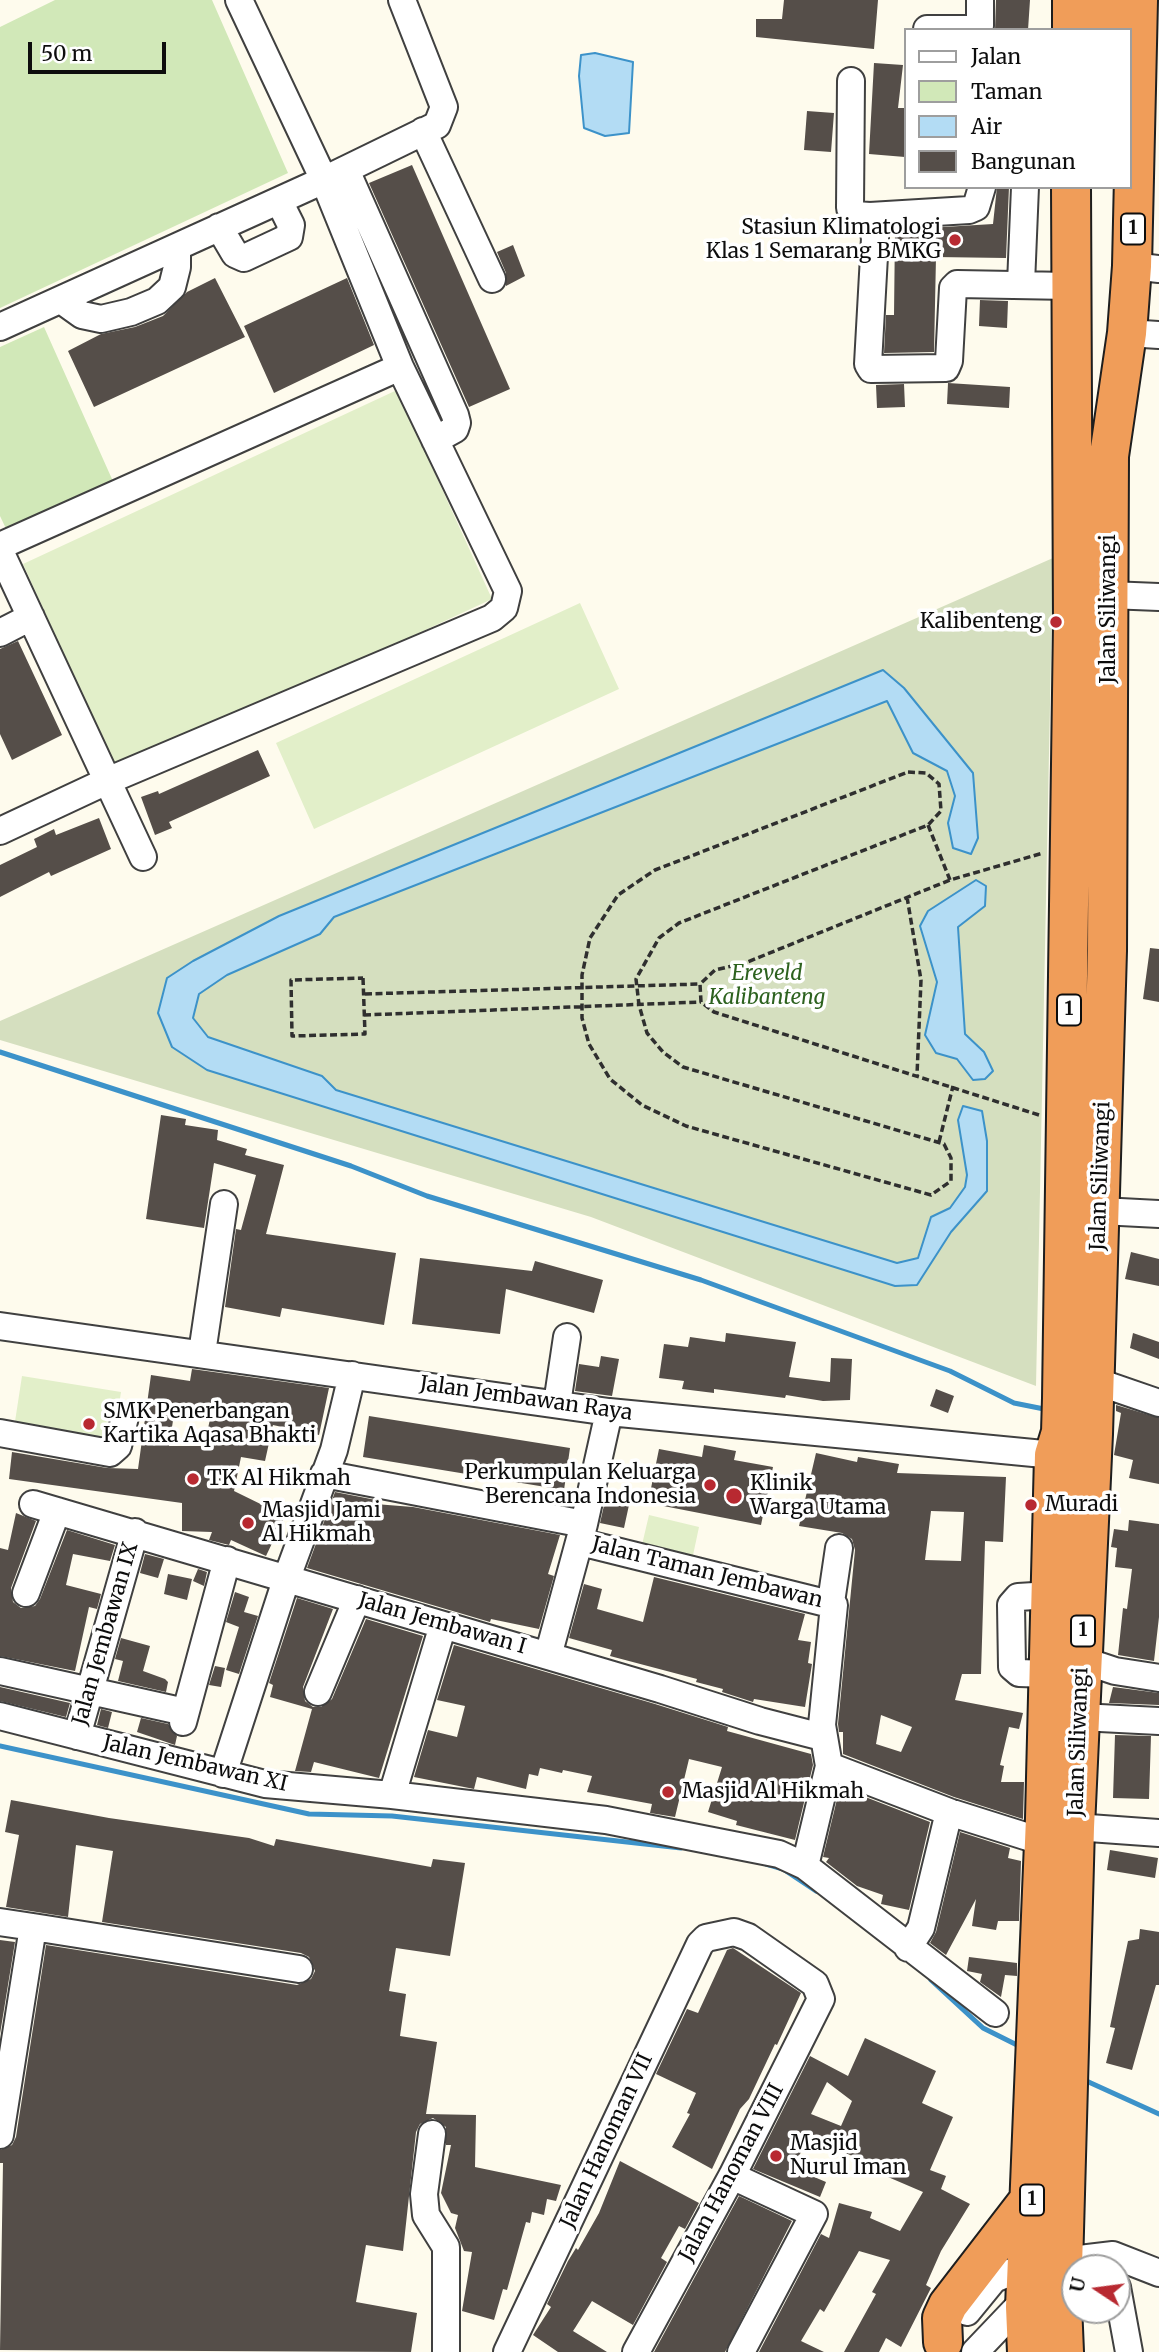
<!DOCTYPE html>
<style>
body{margin:0}
#map{position:relative;width:1159px;height:2352px;overflow:hidden;background:#fefbed;font-family:Merriweather,serif}
canvas{display:block}
.legend{position:absolute;left:904px;top:28px;width:228px;height:161px;box-sizing:border-box;background:#fff;border:2px solid #9e9e9e;margin:0;padding:9px 12px;list-style:none;font-size:21px;color:#0d0d0d}
.legend li{display:flex;align-items:center;gap:14px;height:35px}
.legend b{width:35px;border:2px solid #9e9e9e}
.north{position:absolute;left:1061px;top:2254px;width:70px;height:70px;box-sizing:border-box;background:#fff;border:2px solid #9e9e9e;border-radius:50%;rotate:283deg;font-size:19px;font-weight:700;line-height:28px;text-align:center;color:#0d0d0d}
.north::after{content:'';display:block;margin:auto;width:24px;height:32px;background:#b82931;clip-path:polygon(50% 0,100% 100%,50% 72%,0 100%)}
.scale{position:absolute;left:28px;top:42px;width:138px;height:32px;box-sizing:border-box;border:4px solid #0d0d0d;border-top:0;padding-left:9px;font-size:21px;line-height:24px;white-space:nowrap;color:#0d0d0d;-webkit-text-stroke:5px #fff;paint-order:stroke}
</style>
<div id="map">
<canvas width="1159" height="2352"></canvas>
<ul class="legend">
<li><b style="height:9px;background:#fff"></b>Jalan</li>
<li><b style="height:19px;background:#d1e8b8"></b>Taman</li>
<li><b style="height:19px;background:#b3dcf4"></b>Air</li>
<li><b style="height:19px;background:#554e49"></b>Bangunan</li>
</ul>
<div class="north">U</div>
<div class="scale">50 m</div>
</div>
<script>
const ctx = document.querySelector('canvas').getContext('2d');
ctx.lineJoin = 'round';
function fill(path, color) {
  ctx.fillStyle = color;
  ctx.fill(path, 'evenodd');
}
function shape(rows) {
  const path = new Path2D();
  for (const r of rows) {
    path.moveTo(r[0], r[1]);
    for (let i = 2; i < r.length; i += 2) path.lineTo(r[i], r[i + 1]);
  }
  return path;
}
function trace(path, color, width, dash) {
  ctx.strokeStyle = color;
  ctx.lineWidth = width;
  ctx.lineCap = dash ? 'butt' : 'round';
  ctx.setLineDash(dash || []);
  ctx.stroke(path);
}
function label(font, color, halo, rows, align = 'center') {
  ctx.font = font + ' Merriweather,serif';
  ctx.lineWidth = 7;
  ctx.setLineDash([]);
  ctx.textBaseline = 'middle';
  ctx.strokeStyle = halo;
  ctx.fillStyle = color;
  for (const [text, x, y, turn = 0] of rows) {
    ctx.save();
    ctx.translate(x, y);
    ctx.rotate((+turn || 0) * Math.PI / 180);
    ctx.textAlign = isNaN(turn) ? turn : align;
    if (halo) ctx.strokeText(text, 0, 0);
    ctx.fillText(text, 0, 0);
    ctx.restore();
  }
}
const green = shape([
 [55,0,212,0,288,173,0,308,0,27],
 [44,327,116,488,10,537,0,516,0,347]
]);
const cemetery = shape([
 [1053,558,1036,1386,591,1217,0,1040,0,1021]
]);
const pitch = shape([
 [397,390,492,599,118,773,23,564],
 [580,603,619,689,314,829,276,743],
 [22,1376,121,1392,113,1444,14,1428],
 [649,1515,699,1527,692,1560,641,1549]
]);
const water = shape([
 [595,53,633,62,629,133,605,136,584,128,579,76,581,55,595,53],
 [883,670,904,688,973,773,978,838,971,854,953,848,948,823,955,796,947,771,913,753,887,701,334,917,320,934,227,975,199,994,193,1018,208,1037,322,1076,336,1090,897,1263,918,1258,931,1217,950,1208,965,1187,967,1175,958,1120,963,1106,982,1111,987,1141,987,1191,951,1232,917,1285,895,1286,207,1070,172,1047,158,1013,167,978,193,961,279,916,883,670],
 [976,880,986,886,985,906,958,927,965,1034,984,1052,993,1071,985,1079,973,1080,957,1059,936,1053,925,1035,937,982,920,926,928,911,976,880]
]);
const stream = shape([
 [0,1052,351,1166,427,1196,701,1280,950,1371,1014,1403,1049,1410],
 [0,1746,309,1814,392,1816,681,1848],
 [766,1864,783,1869,816,1891],
 [931,1980,983,2028,1021,2047],
 [1082,2079,1159,2114]
]);
const building = shape([
 [784,0,878,0,874,49,756,37,756,19,782,19],
 [996,0,1030,0,1028,30,995,30],
 [874,63,903,65,898,108,905,108,905,157,869,154],
 [807,111,834,113,831,152,804,150],
 [412,165,510,389,469,407,369,183],
 [997,187,1009,187,1006,258,936,257,934,352,884,353,886,315,894,315,895,230,993,224],
 [513,245,525,276,506,286,506,273,497,252],
 [215,278,245,337,94,407,68,351,101,334,135,327,163,316,187,292],
 [347,278,374,345,274,393,244,326],
 [980,300,1008,301,1007,328,979,326],
 [948,383,1010,387,1009,408,947,404],
 [904,384,905,407,877,408,876,385],
 [18,641,62,735,12,760,0,734,0,649],
 [258,750,270,776,169,822,172,828,155,835,141,797,158,791,159,794],
 [99,818,111,849,51,876,49,872,0,897,0,865,37,847,34,839,54,829,56,835],
 [1150,948,1159,949,1159,1002,1143,999],
 [161,1115,186,1119,185,1125,218,1130,217,1140,247,1149,245,1155,284,1165,266,1234,396,1253,384,1325,282,1308,280,1317,225,1307,236,1229,241,1230,256,1175,214,1163,204,1228,146,1219],
 [1131,1252,1159,1259,1159,1286,1125,1279],
 [420,1258,532,1271,535,1261,603,1280,594,1313,506,1289,500,1334,412,1324],
 [726,1333,796,1342,789,1377,830,1382,831,1358,852,1359,850,1400,823,1401,786,1395,785,1398,714,1389,714,1393,682,1389,684,1381,659,1378,664,1344,688,1347,690,1337,725,1342],
 [1133,1333,1159,1342,1159,1359,1130,1348],
 [601,1356,619,1359,612,1396,575,1391,579,1364,599,1367],
 [192,1369,329,1388,319,1435,273,1425,265,1461,241,1457,234,1491,285,1516,266,1556,231,1540,229,1545,209,1540,212,1532,182,1531,182,1503,9,1479,12,1452,107,1468,138,1469,151,1375,190,1381],
 [175,1408,211,1415,204,1446,169,1446],
 [936,1389,954,1396,948,1413,930,1406],
 [1116,1405,1159,1418,1159,1484,1129,1478,1133,1460,1114,1455,1121,1413,1116,1411],
 [369,1416,570,1448,564,1490,363,1457],
 [704,1445,736,1451,734,1460,773,1467,761,1525,648,1503,659,1449,702,1457],
 [816,1453,857,1462,858,1457,899,1464,897,1473,1006,1477,1003,1542,985,1541,981,1674,962,1674,955,1700,1023,1713,1019,1729,1009,1727,1000,1765,1004,1766,1001,1782,1024,1782,1023,1819,954,1797,843,1754,843,1732,839,1732,838,1724,855,1550,852,1539,842,1533,799,1526],
 [931,1511,964,1512,961,1561,925,1560],
 [881,1715,912,1727,901,1752,876,1744],
 [335,1492,376,1500,375,1504,413,1507,560,1535,548,1574,554,1576,539,1629,491,1619,490,1622,307,1568],
 [605,1501,629,1505,624,1528,600,1523],
 [16,1513,36,1521,11,1588,13,1602,21,1608,35,1606,40,1599,67,1530,115,1545,110,1561,73,1554,66,1585,101,1594,97,1609,89,1607,75,1671,0,1656,0,1548,8,1550],
 [1129,1520,1159,1524,1159,1617,1154,1661,1118,1655,1123,1608,1127,1609,1132,1569,1115,1567,1117,1548,1111,1547,1114,1529,1128,1531],
 [145,1554,164,1559,158,1578,140,1573],
 [198,1569,207,1572,204,1586,193,1581],
 [168,1574,192,1579,187,1600,164,1594],
 [654,1577,805,1614,798,1640,811,1642,808,1663,812,1664,805,1707,754,1699,753,1702,722,1692,723,1689,696,1682,697,1679,610,1656,612,1650,569,1638,584,1584,602,1589,597,1609,643,1622],
 [235,1592,249,1597,244,1612,258,1616,239,1674,226,1670,239,1627,226,1622],
 [297,1598,333,1609,303,1687,305,1701,313,1707,321,1707,332,1699,366,1619,423,1636,379,1778,314,1762,311,1772,295,1771,312,1709,270,1697,273,1685,269,1683],
 [121,1638,150,1646,143,1671,165,1679,168,1682,166,1692,118,1681,123,1661,115,1659],
 [454,1645,655,1704,728,1727,727,1731,811,1754,813,1765,795,1840,736,1825,737,1821,708,1812,722,1767,689,1759,675,1817,650,1813,652,1804,587,1792,592,1776,563,1770,562,1773,540,1768,538,1776,529,1774,526,1789,477,1777,474,1789,414,1777,428,1730,457,1737,465,1706,437,1700],
 [215,1666,225,1668,221,1687,209,1685],
 [0,1687,70,1703,66,1717,0,1701],
 [1113,1687,1159,1693,1159,1705,1109,1703],
 [101,1709,112,1712,108,1728,97,1725],
 [141,1718,168,1724,177,1736,175,1745,137,1732],
 [1115,1735,1151,1736,1149,1799,1113,1798],
 [855,1793,930,1822,909,1910,881,1904,883,1895,857,1886,826,1862,829,1858,823,1857,838,1795,853,1798],
 [11,1800,109,1818,249,1838,274,1846,276,1839,431,1867,433,1859,465,1863,450,1956,396,1948,389,1991,406,1994,400,2036,437,2042,426,2114,476,2115,475,2167,561,2185,556,2201,547,2199,544,2215,532,2212,530,2223,526,2222,507,2290,503,2289,494,2320,462,2311,472,2252,464,2251,455,2228,458,2215,451,2213,441,2193,451,2145,446,2145,446,2127,433,2118,420,2124,416,2132,403,2251,366,2245,356,2302,417,2313,411,2352,0,2350,3,2163,0,2163,0,2150,12,2145,16,2137,46,1945,297,1985,311,1979,315,1971,309,1957,301,1953,102,1922,113,1851,76,1845,68,1917,6,1907,19,1835,5,1832],
 [960,1832,1010,1848,1008,1858,1021,1861,1019,1921,998,1921,996,1930,972,1926,976,1899,946,1955,930,1943,936,1932],
 [1110,1850,1158,1858,1155,1878,1107,1870],
 [1140,1929,1159,1932,1159,1985,1156,1985,1132,2070,1106,2063,1115,2028,1110,2027,1128,1941,1139,1939],
 [0,1940,15,1942,0,2034],
 [733,1948,801,1993,777,2045,775,2044,749,2099,740,2109,712,2169,672,2147,690,2114,687,2113,696,2093,656,2074,687,2009,698,2013,727,1950],
 [969,1957,1017,1963,1017,1976,1005,1975,1001,1997,980,1982,982,1974,967,1971],
 [865,2038,936,2071,922,2103,953,2117,930,2170,946,2176,941,2189,970,2204,941,2251,926,2285,931,2288,901,2347,886,2338,879,2352,844,2352,876,2294,872,2292,890,2260,859,2251,824,2312,820,2309,801,2341,824,2352,759,2352,821,2234,829,2238,839,2203,872,2212,870,2218,900,2231,923,2192,853,2162,855,2157,808,2138,793,2168,826,2182,820,2197,753,2169,810,2056,848,2076],
 [827,2082,852,2101,841,2126,811,2114],
 [620,2161,699,2203,685,2229,679,2226,661,2258,667,2262,633,2325,592,2301,575,2328,573,2331,607,2352,558,2352,533,2335,551,2307,547,2304,568,2261,576,2248,578,2250,599,2213],
 [739,2196,792,2221,725,2352,654,2352]
]);
const path = shape([
 [908,772,926,773,939,784,941,811,928,825,679,923,659,938,636,979,639,1005,647,1033,663,1052,683,1067,944,1144,951,1158,951,1181,931,1195,686,1126,642,1105,610,1079,589,1044,582,1018,582,975,590,938,618,895,655,870,908,772],
 [928,825,950,880],
 [907,897,921,980,917,1075],
 [363,978,365,1034,292,1036,291,980,363,978],
 [365,994,700,984],
 [364,1015,701,1002],
 [1039,1115,714,1012,701,1002,700,984,715,970,745,963,950,880,1043,853],
 [939,1142,953,1086]
]);
const minor = shape([
 [927,29,975,29,980,26,980,0],
 [851,81,850,208,855,215,870,216,875,238,868,364,871,369,946,368,949,361,953,288,957,284,1070,286],
 [423,131,492,279],
 [346,170,455,415,457,423,455,429,435,440],
 [870,216,969,210,976,207,982,187],
 [219,227,235,254,244,258,289,237,291,225,279,201],
 [1132,266,1159,269],
 [1021,284,1025,187],
 [61,300,82,315,101,319,131,312,157,301,172,287,177,267,177,247],
 [0,327,324,180,437,125,444,107,402,0],
 [1127,333,1159,335],
 [0,546,400,367],
 [0,551,143,857],
 [1109,595,1159,597],
 [0,633,31,617],
 [0,831,107,781,492,618,504,608,508,591,400,367,324,180,239,0],
 [1101,1211,1159,1214],
 [0,1326,609,1412,1054,1455],
 [202,1353,224,1204],
 [1095,1381,1159,1403],
 [557,1404,567,1337],
 [0,1433,110,1453,118,1446,125,1417],
 [324,1474,584,1524],
 [33,1504,660,1689,760,1721,822,1737],
 [580,1542,834,1605,822,1725,829,1766,805,1866],
 [26,1593,57,1511],
 [831,1602,839,1548],
 [548,1656,584,1524,609,1412],
 [1082,1660,1115,1671,1159,1678],
 [0,1671,185,1712],
 [1049,1674,1019,1673,1012,1667,1011,1605,1018,1597,1051,1595],
 [318,1692,357,1599],
 [0,1716,265,1784,392,1795,606,1820,779,1854,805,1866,995,2013],
 [1080,1717,1159,1721],
 [183,1722,227,1560],
 [77,1736,135,1532],
 [829,1766,949,1812,1044,1842],
 [223,1774,286,1580,334,1450,352,1375],
 [392,1795,443,1625],
 [1075,1827,1159,1833],
 [0,1922,33,1927,0,2135],
 [33,1927,299,1969],
 [908,1948,921,1928,949,1812],
 [432,2134,424,2194,426,2215,446,2247,446,2352],
 [732,2176,814,2214,741,2352],
 [1117,2287,1129,2352],
 [967,2312,994,2279,1029,2265,1113,2255,1159,2273],
 [507,2352,700,1944,706,1938,734,1932,748,1937,815,1984,821,1999,732,2176,636,2352],
 [975,2352,1015,2310,1036,2306]
]);
const highway = shape([
 [1072,30,1072,0],
 [1109,30,1109,0],
 [943,2342,942,2318,948,2305,1032,2196],
 [1027,2352,1025,2307,1045,1818,1054,1455,1061,1432,1062,1398,1073,623,1071,187],
 [1064,2352,1062,2304,1075,1827,1093,1434,1107,951,1109,456,1127,333,1132,266,1138,0]
]);
const markers = [
 [955,240,7,"#b82931"],
 [1056,622,7,"#b82931"],
 [89,1424,7,"#b82931"],
 [193,1479,7,"#b82931"],
 [710,1485,7,"#b82931"],
 [734,1496,9,"#b82931"],
 [1031,1505,7,"#b82931"],
 [248,1523,7,"#b82931"],
 [668,1792,7,"#b82931"],
 [776,2156,7,"#b82931"]
];
const shields = [
 [1133,229,24],
 [1069,1010,24],
 [1083,1631,24],
 [1032,2200,24]
];
const shieldNames = [
 ["1",1133,229],
 ["1",1069,1010],
 ["1",1083,1631],
 ["1",1032,2200]
];
const poiNames = [
 ["Stasiun Klimatologi",941,228,"right"],
 ["Klas 1 Semarang BMKG",941,252,"right"],
 ["Kalibenteng",1042,622,"right"],
 ["SMK Penerbangan",103,1412],
 ["Kartika Aqasa Bhakti",103,1436],
 ["Perkumpulan Keluarga",696,1473,"right"],
 ["Berencana Indonesia",696,1497,"right"],
 ["TK Al Hikmah",207,1479],
 ["Klinik",750,1484],
 ["Warga Utama",750,1508],
 ["Muradi",1045,1505],
 ["Masjid Jami",262,1511],
 ["Al Hikmah",262,1535],
 ["Masjid Al Hikmah",682,1792],
 ["Masjid",790,2144],
 ["Nurul Iman",790,2168]
];
const streetNames = [
 ["Jalan Siliwangi",1109,609,-90],
 ["Jalan Siliwangi",1101,1176,-88],
 ["Jalan Jembawan Raya",526,1399,8],
 ["Jalan Taman Jembawan",707,1573,14],
 ["Jalan Jembawan I",442,1624,16],
 ["Jalan Jembawan IX",106,1634,-74],
 ["Jalan Siliwangi",1079,1742,-88],
 ["Jalan Jembawan XI",195,1764,13],
 ["Jalan Hanoman VII",607,2141,-65],
 ["Jalan Hanoman VIII",732,2173,-62]
];
const parkNames = [
 ["Ereveld",767,974],
 ["Kalibanteng",767,998]
];
fill(green, '#d1e8b8');
fill(cemetery, '#d5dfbf');
fill(pitch, '#e2efc9');
fill(water, '#b3dcf4');
trace(water, '#3c92c9', 2);
trace(stream, '#3c92c9', 5);
fill(building, '#554e49');
trace(minor, '#404040', 30);
trace(highway, '#1e1e1e', 42);
trace(path, '#2f2f2f', 3.5, [7, 3.5]);
trace(minor, '#fff', 26);
trace(highway, '#f09d59', 38);
for (const [x, y, r, color] of markers) {
  const dot = new Path2D();
  dot.arc(x, y, r, 0, 2 * Math.PI);
  ctx.fillStyle = color;
  ctx.fill(dot);
  trace(dot, '#fff', 2.5);
}
for (const [x, y, w] of shields) {
  const box = new Path2D();
  box.roundRect(x - w / 2, y - 15.5, w, 31, 5);
  ctx.fillStyle = '#fff';
  ctx.fill(box);
  trace(box, '#0d0d0d', 2);
}
label('bold 19px', '#0d0d0d', null, shieldNames);
label('21px', '#0d0d0d', '#fff', poiNames, 'left');
label('21px', '#0d0d0d', '#fff', streetNames);
label('italic 21px', '#2d621f', '#fff', parkNames);
</script>
